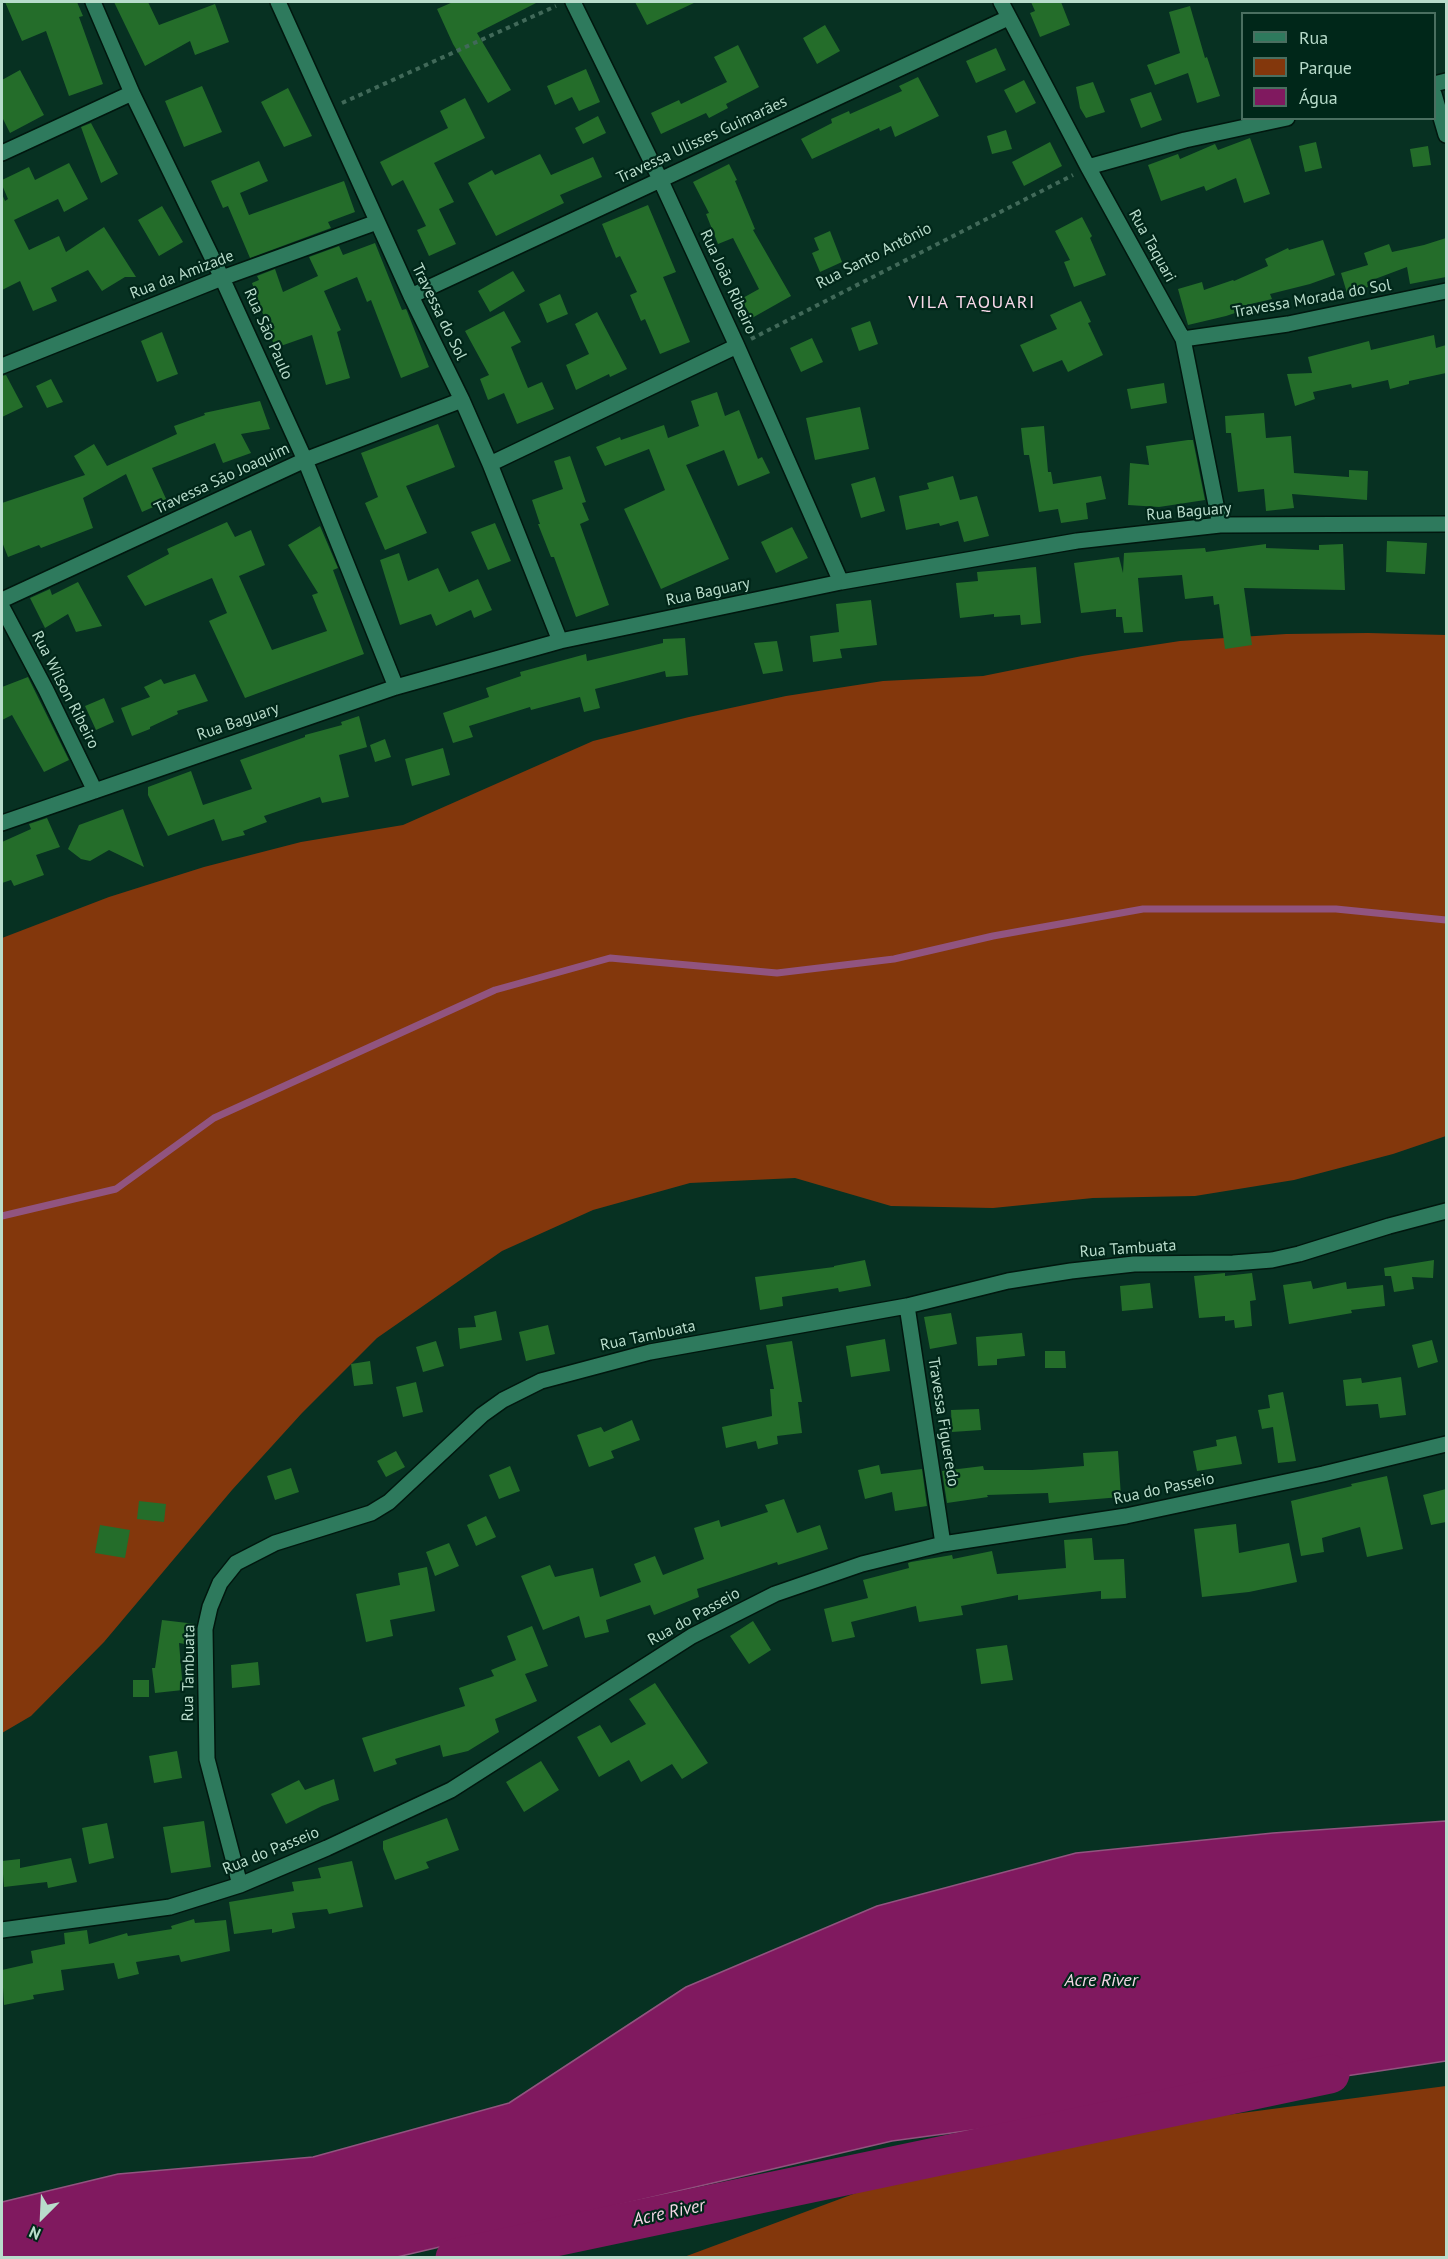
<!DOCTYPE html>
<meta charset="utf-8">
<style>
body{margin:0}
#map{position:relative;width:1448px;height:2259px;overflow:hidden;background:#073122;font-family:"PT Sans",sans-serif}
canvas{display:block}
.frame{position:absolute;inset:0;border:3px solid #b8dccb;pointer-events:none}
.legend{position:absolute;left:1241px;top:12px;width:195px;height:108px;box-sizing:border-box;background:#002719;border:2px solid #4a6f60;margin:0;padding:8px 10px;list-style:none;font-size:18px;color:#b8dccb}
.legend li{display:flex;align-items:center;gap:12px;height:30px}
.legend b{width:30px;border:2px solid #4a6f60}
.north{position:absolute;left:12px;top:2187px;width:60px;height:60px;-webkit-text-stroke:4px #002719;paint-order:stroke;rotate:204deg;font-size:16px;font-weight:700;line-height:24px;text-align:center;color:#b8dccb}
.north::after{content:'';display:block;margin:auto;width:21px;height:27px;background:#b8dccb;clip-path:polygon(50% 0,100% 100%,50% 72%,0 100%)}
</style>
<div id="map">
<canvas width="1448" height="2259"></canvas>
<div class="frame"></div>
<ul class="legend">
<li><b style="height:8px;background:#2e7a5d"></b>Rua</li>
<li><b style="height:16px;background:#83370c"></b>Parque</li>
<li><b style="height:16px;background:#80195f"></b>Água</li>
</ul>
<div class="north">N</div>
</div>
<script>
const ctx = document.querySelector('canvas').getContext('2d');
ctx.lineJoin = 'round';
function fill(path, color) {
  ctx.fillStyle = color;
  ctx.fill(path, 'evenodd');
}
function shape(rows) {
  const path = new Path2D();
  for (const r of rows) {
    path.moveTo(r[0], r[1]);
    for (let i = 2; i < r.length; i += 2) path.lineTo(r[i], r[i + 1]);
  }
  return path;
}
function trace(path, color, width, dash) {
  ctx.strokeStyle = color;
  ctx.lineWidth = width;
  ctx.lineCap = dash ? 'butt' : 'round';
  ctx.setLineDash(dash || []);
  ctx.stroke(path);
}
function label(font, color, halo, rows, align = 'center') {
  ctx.font = font + ' "PT Sans",sans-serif';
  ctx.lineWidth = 4.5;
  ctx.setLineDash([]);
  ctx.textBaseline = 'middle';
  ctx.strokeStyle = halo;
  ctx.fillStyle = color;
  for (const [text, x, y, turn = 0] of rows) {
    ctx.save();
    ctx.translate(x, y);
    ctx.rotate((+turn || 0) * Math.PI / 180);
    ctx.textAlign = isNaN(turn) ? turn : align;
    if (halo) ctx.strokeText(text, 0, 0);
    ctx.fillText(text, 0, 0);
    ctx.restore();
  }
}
const green = shape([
 [1368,633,1446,635,1446,1136,1393,1154,1294,1180,1195,1196,1093,1198,993,1208,891,1206,795,1178,690,1183,593,1210,502,1251,377,1338,302,1413,232,1490,104,1642,31,1716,2,1733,2,938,109,897,204,867,301,842,403,825,593,741,689,717,786,696,883,681,983,676,1082,656,1180,641,1286,634],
 [1446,2086,1446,2257,684,2257,977,2148]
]);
const water = shape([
 [1446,1821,1446,2061,1092,2114,892,2141,397,2257,2,2257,2,2202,118,2174,313,2157,509,2103,686,1987,877,1906,1076,1853,1273,1833,1446,1821]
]);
const stream = shape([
 [2,1216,116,1189,214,1118,495,990,610,958,777,973,894,959,993,936,1143,909,1336,909,1446,920]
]);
const river = shape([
 [455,2258,1330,2074]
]);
const building = shape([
 [5,2,77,2,83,16,79,17,103,84,69,96,46,31,22,41],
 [114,2,148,2,159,25,215,4,229,42,195,55,190,41,145,66],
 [453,2,538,2,477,33,511,90,488,103,453,44,437,9],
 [635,2,696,2,647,25],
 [1031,2,1061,2,1070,25,1040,37,1030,13,1035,11],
 [1190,6,1205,58,1207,57,1220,96,1197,103,1188,73,1155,85,1147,65,1180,53,1169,12],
 [825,25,840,51,817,64,803,38],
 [738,45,759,87,726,104,728,108,709,118,706,113,661,134,651,113,679,100,681,104,727,82,714,57],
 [996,48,1006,70,976,83,966,61],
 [586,69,600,102,579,111,572,97,555,105,547,86],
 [20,70,44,115,10,133,2,117,2,80],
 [918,77,939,116,895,137,891,126,880,131,879,128,812,159,801,139,832,123,831,119,849,111,850,114,902,91,899,86],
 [1024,80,1036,103,1016,113,1004,90],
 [1093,82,1105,112,1086,118,1080,108,1076,87],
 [202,86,222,132,184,147,165,101],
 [288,88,312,136,284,147,261,102],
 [1151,92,1162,120,1141,128,1130,99],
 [465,98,485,138,434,163,454,202,439,209,456,244,429,256,417,230,426,226,403,180,392,186,380,162,448,128,440,111],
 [598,116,606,133,583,144,575,128],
 [91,123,118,174,101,183,81,127],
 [1006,130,1012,149,992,154,987,136],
 [1250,138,1270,194,1244,203,1236,178,1206,191,1204,186,1161,201,1148,165,1178,154,1180,159,1215,144,1218,150],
 [1050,142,1062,166,1024,186,1012,162],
 [1316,142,1322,168,1305,172,1299,146],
 [1428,146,1431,165,1413,167,1410,149],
 [540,154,551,175,593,157,602,177,560,195,564,203,496,236,468,183,492,170,495,175],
 [259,161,268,181,240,193,249,215,344,181,355,212,328,222,331,228,250,258,228,206,223,208,211,181],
 [69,163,88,199,64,212,58,199,14,220,29,250,59,236,66,252,104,227,136,277,125,277,102,291,88,270,51,288,57,301,33,311,20,281,2,290,2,194,5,201,8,199,2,185,2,180,29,167,35,180],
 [729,164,737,180,735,181,755,229,753,230,791,296,752,318,741,299,759,289,733,238,718,244,706,214,709,213,693,182],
 [648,205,676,272,663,277,690,342,660,354,645,319,641,321,630,295,637,292,620,256,616,258,602,224],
 [162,206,183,242,159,256,138,220],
 [1082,217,1092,236,1090,238,1106,275,1074,287,1064,262,1070,260,1055,231],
 [830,231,842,262,820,272,812,253,819,250,814,238],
 [1446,238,1446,277,1410,284,1407,267,1367,282,1368,287,1347,293,1341,273,1368,265,1364,253,1389,244,1392,252,1424,245],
 [1323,240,1335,275,1310,284,1270,294,1272,299,1242,306,1244,310,1226,316,1188,325,1178,289,1202,282,1204,290,1233,280,1234,281,1268,266,1265,259,1288,248,1289,250],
 [375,243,402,310,406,309,407,311,429,367,401,378,371,300,367,302,357,277,324,291,341,330,337,332,350,378,326,385,312,335,275,348,252,283,259,280,257,276,275,269,283,292,318,276,309,257,339,246,343,255],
 [513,271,525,291,490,312,478,291],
 [560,294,568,314,547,323,539,304],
 [1081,301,1091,322,1088,323,1103,355,1068,372,1062,360,1033,372,1020,345,1057,329,1050,315],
 [504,311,521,342,511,347,528,388,542,382,554,409,517,424,504,393,488,400,480,379,489,375,465,331],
 [597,312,627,369,610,377,609,374,576,390,566,365,589,354,575,324],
 [870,321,878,344,859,351,851,328],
 [162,332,178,374,157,382,141,341],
 [1434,335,1436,348,1446,345,1446,373,1409,381,1409,384,1390,389,1388,380,1352,388,1351,384,1313,392,1315,399,1295,406,1287,374,1312,373,1308,357,1369,341,1371,350],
 [812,338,823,362,801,372,790,348],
 [6,375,23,407,2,417,2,376],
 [51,379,63,402,47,408,36,386],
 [1164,383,1167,403,1131,409,1127,389],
 [717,392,725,416,739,410,758,459,762,457,770,473,738,486,724,450,686,465,729,559,661,589,624,509,665,490,649,449,605,466,596,447,620,437,621,440,664,425,668,438,699,426,691,401],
 [260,401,270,429,241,434,251,453,223,463,215,443,152,468,167,501,142,512,126,474,83,498,93,528,41,548,39,545,8,557,2,542,2,503,85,475,74,456,94,444,107,466,177,434,174,426,205,415,204,413],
 [860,407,869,449,815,460,806,418],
 [1264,413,1266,438,1291,436,1294,473,1349,477,1349,470,1368,471,1367,500,1292,494,1294,508,1266,511,1264,489,1238,492,1231,433,1226,433,1225,416],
 [438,424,455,467,406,486,427,533,385,550,365,503,378,497,361,453],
 [1044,426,1048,472,1051,472,1053,484,1101,476,1106,499,1086,503,1088,519,1061,523,1058,509,1039,512,1029,455,1024,455,1021,428],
 [1188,440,1193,440,1205,500,1159,507,1128,505,1130,463,1149,465,1146,446],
 [570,456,586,502,582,503,589,520,580,524,609,605,576,617,554,557,551,557,538,524,540,524,532,500,563,489,554,461],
 [953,476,960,500,977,496,989,536,964,542,958,521,940,526,939,523,906,530,899,496,929,489,927,483],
 [875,477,885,511,861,518,851,484],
 [227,522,235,537,251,530,265,565,239,576,272,650,327,631,312,595,318,593,288,545,320,526,338,568,333,570,364,654,245,698,209,621,227,613,212,578,145,606,127,576,169,554,167,549],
 [495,523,511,561,488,570,471,532],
 [792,527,808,558,776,573,761,542],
 [1387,541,1427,543,1425,574,1386,572],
 [1266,544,1266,548,1319,550,1319,545,1343,544,1345,590,1244,588,1252,645,1225,649,1219,604,1214,605,1213,596,1185,599,1182,575,1138,578,1143,632,1124,633,1122,617,1116,617,1116,609,1081,613,1074,563,1119,557,1123,573,1124,553,1205,548,1206,552],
 [399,553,408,581,438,568,449,592,478,579,492,610,474,618,471,610,436,626,431,614,400,625,380,560],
 [1036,567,1041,623,1021,625,1020,615,994,617,994,614,960,618,956,583,978,581,977,572],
 [78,582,102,626,76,632,68,614,45,628,30,598,50,589,52,595],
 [871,600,877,645,840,649,842,658,813,662,810,636,839,632,836,604],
 [685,638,688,675,666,677,665,671,595,689,600,708,584,712,580,697,531,710,530,707,469,726,473,737,453,743,443,713,489,697,486,688,521,676,520,672,586,654,587,661,663,643,663,639],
 [777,641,783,671,763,674,754,643],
 [195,674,208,701,177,711,178,714,150,727,150,729,132,736,121,708,150,697,144,687,161,679,164,684],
 [28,677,69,760,44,772,12,715,2,720,2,687],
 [104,698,114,722,96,730,85,706],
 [359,716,367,747,339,755,349,797,322,803,320,797,264,816,267,822,243,831,245,835,222,841,214,819,168,836,148,795,148,787,191,771,203,805,252,789,240,760,305,737,305,735,342,725,341,722],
 [385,739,391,757,375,762,370,745],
 [443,748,450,775,412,786,405,759],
 [123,809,144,867,109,850,90,861,81,859,68,849,79,825],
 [47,818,60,847,36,855,44,875,14,886,11,880,2,883,2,842,31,829,29,824],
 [865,1260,871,1286,839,1292,838,1288,782,1297,783,1306,760,1310,755,1277,834,1267,834,1266],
 [1434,1260,1433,1278,1412,1277,1414,1289,1394,1292,1391,1276,1385,1276,1384,1268],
 [1225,1273,1225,1276,1252,1273,1256,1300,1250,1301,1252,1326,1235,1328,1234,1320,1225,1321,1225,1316,1199,1318,1194,1276],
 [1311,1281,1313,1289,1346,1282,1347,1289,1383,1285,1385,1306,1351,1310,1352,1313,1289,1324,1283,1285],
 [1150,1283,1153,1308,1122,1311,1120,1286],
 [496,1311,502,1340,460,1349,458,1328,476,1327,474,1316],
 [951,1313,957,1344,930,1349,924,1317],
 [548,1325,555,1354,526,1361,519,1332],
 [1022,1333,1025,1356,997,1359,997,1365,978,1366,976,1337],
 [885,1339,890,1371,851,1377,846,1346],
 [1432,1340,1438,1362,1418,1368,1412,1345],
 [436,1341,444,1366,423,1372,416,1347],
 [792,1341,802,1402,798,1402,802,1433,777,1436,778,1444,758,1449,756,1441,726,1448,722,1427,772,1416,770,1389,774,1389,766,1345],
 [1045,1351,1065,1351,1066,1368,1045,1368],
 [370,1361,373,1384,354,1386,351,1364],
 [1401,1377,1406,1415,1380,1418,1378,1404,1346,1406,1343,1380,1361,1378,1362,1383],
 [416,1382,423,1412,403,1417,396,1387],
 [1283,1392,1296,1461,1278,1463,1273,1427,1262,1429,1258,1410,1270,1408,1268,1395],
 [979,1409,981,1430,952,1432,951,1410],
 [632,1420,640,1440,611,1451,614,1458,589,1467,577,1435,601,1427,604,1432],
 [1236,1436,1242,1464,1197,1471,1193,1451,1217,1446,1216,1440],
 [396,1451,405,1467,386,1477,377,1461],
 [1118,1451,1121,1497,1049,1503,1048,1493,987,1495,988,1497,947,1503,942,1471,983,1466,984,1470,1032,1470,1084,1466,1083,1453],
 [879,1465,881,1474,922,1469,927,1506,895,1511,892,1492,865,1499,858,1470],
 [510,1466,520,1491,499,1499,489,1475],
 [291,1468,299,1492,275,1500,267,1476],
 [1387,1476,1403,1549,1367,1557,1360,1527,1322,1538,1324,1552,1301,1556,1291,1501,1352,1486,1351,1484],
 [1446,1489,1446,1522,1431,1525,1423,1495],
 [784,1499,797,1533,820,1525,828,1549,778,1565,777,1562,697,1589,699,1597,654,1615,650,1605,606,1620,609,1632,585,1638,579,1616,543,1630,521,1576,550,1565,555,1577,593,1568,600,1597,641,1582,634,1564,655,1556,663,1575,704,1559,694,1528,719,1520,721,1527,768,1512,765,1505],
 [139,1501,166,1504,164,1522,137,1519],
 [486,1516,496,1537,476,1546,467,1525],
 [1236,1524,1239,1553,1289,1543,1297,1582,1249,1592,1202,1597,1194,1529],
 [100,1525,130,1530,125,1558,95,1553],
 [1092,1538,1094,1560,1124,1559,1126,1598,1101,1599,1101,1591,1018,1600,1018,1595,961,1606,963,1615,919,1622,916,1606,851,1622,855,1637,832,1642,824,1609,868,1598,863,1580,909,1568,908,1563,911,1562,952,1555,953,1559,992,1551,997,1574,1066,1568,1064,1540],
 [449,1543,459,1566,435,1576,426,1552],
 [427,1567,435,1611,390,1620,393,1636,366,1642,356,1594,400,1585,398,1573],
 [162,1620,196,1624,196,1646,179,1643,183,1690,155,1693,152,1668,155,1668],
 [753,1621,771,1650,749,1664,730,1636],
 [532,1626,548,1666,525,1674,537,1701,495,1719,499,1732,468,1751,443,1757,440,1745,395,1759,397,1764,374,1772,362,1738,465,1706,459,1688,494,1676,491,1670,516,1660,507,1636],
 [1007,1645,1013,1680,981,1684,976,1649],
 [258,1662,260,1685,232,1688,231,1665],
 [133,1680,149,1680,149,1697,133,1697],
 [655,1683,708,1763,682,1779,672,1764,641,1782,629,1760,599,1777,577,1737,600,1725,611,1743,646,1724,629,1699],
 [177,1751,182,1778,154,1783,149,1756],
 [541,1761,559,1790,524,1812,506,1782],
 [334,1779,339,1800,322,1806,286,1824,271,1794,299,1780,305,1790],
 [447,1818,459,1850,426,1862,429,1868,395,1880,383,1849,383,1841],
 [204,1821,211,1867,171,1873,163,1827],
 [107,1823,114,1858,89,1864,82,1828],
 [71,1858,77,1882,48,1888,47,1882,4,1887,2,1861,20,1859,20,1868],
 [352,1861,363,1907,329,1914,327,1909,292,1913,295,1928,272,1933,272,1929,234,1934,229,1902,294,1891,292,1882,321,1878,318,1868],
 [194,1919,195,1923,226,1920,230,1951,181,1962,179,1955,136,1962,139,1974,118,1979,114,1963,61,1970,64,1990,33,1995,34,1999,4,2005,2,1970,33,1963,31,1951,65,1944,64,1933,87,1930,89,1944,127,1933,128,1936,172,1929,171,1926]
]);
const path = shape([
 [342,103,556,6],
 [751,339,1073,175]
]);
const minor = shape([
 [93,2,132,93,222,278,305,460,396,687],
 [278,2,411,296,462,400,490,464,560,641],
 [573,2,660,179,737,346,841,582],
 [1001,2,1088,167,1183,339,1220,525],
 [1434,84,1446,81],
 [1434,94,1446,135],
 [2,153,132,93],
 [1088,167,1185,140,1287,118],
 [411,296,1008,18],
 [1183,339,1288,324,1446,291],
 [2,366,222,278,377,222],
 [490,464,737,346],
 [2,600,305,460,462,400],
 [2,607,46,690,95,791],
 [2,823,396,687,560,641,841,582,1077,541,1220,525,1446,524],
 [907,1306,943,1544],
 [240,1885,207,1759,205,1629,210,1607,220,1583,236,1563,275,1543,371,1513,389,1502,482,1415,503,1400,541,1381,650,1352,907,1306,1008,1281,1071,1271,1134,1264,1233,1263,1272,1260,1299,1254,1389,1226,1446,1211],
 [2,1930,170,1907,240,1885,327,1848,451,1790,692,1636,775,1594,862,1564,943,1544,1126,1516,1323,1474,1446,1444]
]);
const streetNames = [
 ["Travessa Ulisses Guimarães",702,140,-25],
 ["Rua Taquari",1152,246,61],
 ["Rua Santo Antônio",874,256,-27],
 ["Rua da Amizade",182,275,-21],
 ["Rua João Ribeiro",728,282,65],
 ["Travessa Morada do Sol",1312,299,-10],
 ["Travessa do Sol",439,312,64],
 ["Rua São Paulo",268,334,66],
 ["Travessa São Joaquim",222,479,-25],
 ["Rua Baguary",1189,512,-5],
 ["Rua Baguary",708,592,-12],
 ["Rua Wilson Ribeiro",65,690,63],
 ["Rua Baguary",238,722,-19],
 ["Rua Tambuata",1128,1249,-4],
 ["Rua Tambuata",648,1336,-12],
 ["Travessa Figueredo",943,1422,81],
 ["Rua do Passeio",1164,1489,-12],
 ["Rua do Passeio",694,1617,-29],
 ["Rua Tambuata",189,1673,-89],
 ["Rua do Passeio",271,1851,-22]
];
const neighbourhoodNames = [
 ["VILA TAQUARI",972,303]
];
const waterNames = [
 ["Acre River",1101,1981],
 ["Acre River",669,2213,-12]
];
fill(green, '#83370c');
fill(water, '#80195f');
trace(water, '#91547f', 1.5);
trace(stream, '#91547f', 7);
trace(river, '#80195f', 39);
fill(building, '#246d2a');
trace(minor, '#01170e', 18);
trace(path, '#416959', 4, [4.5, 4.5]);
trace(minor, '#2e7a5d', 15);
label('16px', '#b8dccb', '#002719', streetNames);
ctx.letterSpacing = '1.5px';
label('18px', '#f8d9ea', '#002719', neighbourhoodNames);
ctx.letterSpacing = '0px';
label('italic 18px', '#f4d7e6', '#002719', waterNames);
</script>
